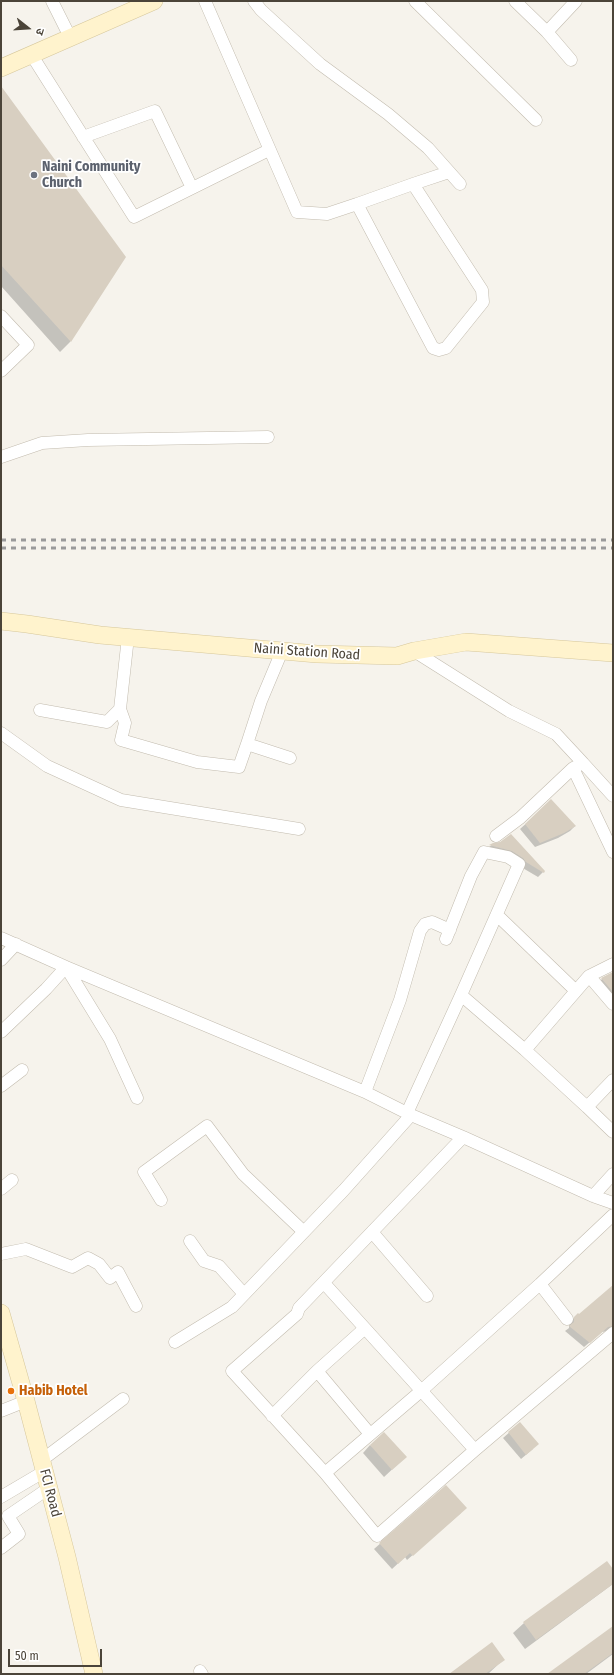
<!DOCTYPE html>
<meta charset="utf-8">
<style>
body{margin:0}
#map{position:relative;width:614px;height:1675px;overflow:hidden;background:#f6f3ec;font-family:"Fira Sans Condensed","Noto Sans Devanagari",sans-serif}
canvas{display:block}
.frame{position:absolute;inset:0;border:2px solid #4b4439;pointer-events:none}
.north{position:absolute;left:8px;top:8px;width:40px;height:40px;-webkit-text-stroke:3px #fff;paint-order:stroke;rotate:107deg;font-size:11px;font-weight:700;line-height:16px;text-align:center;color:#4b4439}
.north::after{content:'';display:block;margin:auto;width:14px;height:18px;background:#4b4439;clip-path:polygon(50% 0,100% 100%,50% 72%,0 100%)}
.scale{position:absolute;left:8px;top:1649px;width:94px;height:18px;box-sizing:border-box;border:2px solid #4b4439;border-top:0;padding-left:5px;font-size:12px;line-height:14px;white-space:nowrap;color:#4b4439;-webkit-text-stroke:3px #fff;paint-order:stroke}
</style>
<div id="map">
<canvas width="614" height="1675"></canvas>
<div class="frame"></div>
<div class="north">उ</div>
<div class="scale">50 m</div>
</div>
<script>
const ctx = document.querySelector('canvas').getContext('2d');
ctx.lineJoin = 'round';
function fill(path, color) {
  ctx.fillStyle = color;
  ctx.fill(path, 'evenodd');
}
function shape(rows) {
  const path = new Path2D();
  for (const r of rows) {
    path.moveTo(r[0], r[1]);
    for (let i = 2; i < r.length; i += 2) path.lineTo(r[i], r[i + 1]);
  }
  return path;
}
function trace(path, color, width, dash) {
  ctx.strokeStyle = color;
  ctx.lineWidth = width;
  ctx.lineCap = dash ? 'butt' : 'round';
  ctx.setLineDash(dash || []);
  ctx.stroke(path);
}
function label(font, color, halo, rows, align = 'center') {
  ctx.font = font + ' "Fira Sans Condensed",sans-serif';
  ctx.lineWidth = 3.5;
  ctx.setLineDash([]);
  ctx.textBaseline = 'middle';
  ctx.strokeStyle = halo;
  ctx.fillStyle = color;
  for (const [text, x, y, turn = 0] of rows) {
    ctx.save();
    ctx.translate(x, y);
    ctx.rotate((+turn || 0) * Math.PI / 180);
    ctx.textAlign = isNaN(turn) ? turn : align;
    if (halo) ctx.strokeText(text, 0, 0);
    ctx.fillText(text, 0, 0);
    ctx.restore();
  }
}
const shadow = shape([
 [1,93,125,257,70,342,60,352,1,286],
 [551,801,575,826,570,831,558,838,535,847,520,829],
 [501,843,544,871,538,877,521,867,485,850,493,844],
 [613,974,613,1002,594,987,602,979],
 [613,1293,613,1330,602,1332,584,1347,565,1331,569,1328,569,1323,578,1314,579,1315],
 [520,1423,533,1449,521,1459,503,1438],
 [370,1445,398,1464,384,1477,363,1453],
 [446,1486,461,1513,407,1560,405,1557,392,1569,374,1549],
 [607,1562,613,1571,613,1584,525,1649,513,1633,524,1623],
 [613,1627,613,1654,586,1674,551,1674],
 [503,1660,488,1674,450,1674]
]);
const building = shape([
 [1,86,126,257,71,342,1,265],
 [551,799,576,826,564,833,540,843,525,824],
 [511,834,545,871,544,873,526,862,523,858,512,851,489,845,493,843,500,842],
 [613,972,613,992,601,978],
 [613,1285,613,1326,608,1327,590,1343,569,1326,574,1322,574,1317,578,1313,579,1314],
 [520,1422,539,1444,526,1455,508,1432],
 [384,1432,407,1457,392,1470,370,1445],
 [446,1485,467,1508,413,1556,410,1553,398,1564,379,1543],
 [607,1561,613,1569,613,1584,536,1640,523,1622],
 [613,1626,613,1653,584,1674,547,1674],
 [492,1642,505,1660,485,1674,449,1674]
]);
const street = shape([
 [52,1,70,37],
 [205,1,297,212,327,214,357,204],
 [254,1,261,10,320,64,388,114,428,148,460,184],
 [415,1,536,120],
 [515,1,547,32,571,60],
 [547,32,576,1],
 [31,54,134,217,269,150],
 [83,137,155,111,192,188],
 [413,184,482,290,483,302,446,348,439,350,433,348,357,204,413,184,449,172],
 [1,316,28,345,1,371],
 [1,457,42,443,88,440,268,437],
 [128,637,120,709,125,723,121,740,197,762,239,767,247,744,290,758],
 [414,651,509,711,556,734,583,763,573,768,613,852],
 [40,710,107,722,120,709],
 [1,733,47,766,121,800,299,829],
 [247,744,261,701,282,651],
 [583,763,613,796],
 [496,836,520,818,573,768],
 [497,915,576,991],
 [1,938,66,967,365,1092,411,1115,463,1137,593,1196,613,1203],
 [1,960,16,944],
 [589,976,613,1004],
 [461,995,525,1050,589,976,613,964],
 [1,1032,46,989,66,967,110,1039,137,1098],
 [525,1050,587,1107],
 [613,1080,587,1107,613,1132],
 [1,1086,22,1070],
 [365,1092,400,1000,420,931,425,924,432,922,450,930],
 [407,1113,461,995,519,864,508,857,484,852,471,876,446,939],
 [463,1137,299,1308,297,1314,232,1371,325,1473,421,1391,540,1284,613,1215],
 [1,1189,12,1180],
 [593,1196,613,1174],
 [161,1200,144,1172,207,1126,243,1174,304,1232],
 [372,1232,427,1296],
 [190,1241,204,1261,219,1266,244,1294],
 [1,1254,26,1249,72,1267,88,1258,99,1264,110,1278,118,1272,136,1306],
 [324,1283,475,1450],
 [540,1284,567,1319],
 [175,1342,232,1307,344,1190,411,1115],
 [317,1371,370,1434],
 [1,1411,26,1401],
 [272,1416,317,1371,364,1329],
 [42,1460,123,1399],
 [325,1473,377,1536,475,1450,613,1333],
 [1,1497,45,1471],
 [1,1548,19,1534,8,1516,49,1488],
 [200,1671,202,1674]
]);
const secondary = shape([
 [1,68,154,1],
 [1,621,27,624,100,635,317,654,397,656,414,651,466,642,613,653],
 [1,1313,26,1401,67,1557,94,1674]
]);
const rail = shape([
 [1,540,613,540],
 [1,548,613,548]
]);
const markers = [
 [34,175,4,"#6b7280"],
 [11,1391,4,"#e8710a"]
];
const worshipNames = [
 ["Naini Community",42,167],
 ["Church",42,183]
];
const streetNames = [
 ["Naini Station Road",307,652,4],
 ["FCI Road",50,1493,75]
];
const foodNames = [
 ["Habib Hotel",19,1391]
];
fill(shadow, '#0003');
fill(building, '#d8cfc1');
trace(street, '#c2bbae', 13);
trace(secondary, '#d6c79b', 18);
trace(street, '#fff', 12);
trace(secondary, '#fff3cd', 17);
trace(rail, '#9a9a9a', 3, [5, 5]);
for (const [x, y, r, color] of markers) {
  const dot = new Path2D();
  dot.arc(x, y, r, 0, 2 * Math.PI);
  ctx.fillStyle = color;
  ctx.fill(dot);
  trace(dot, '#fff', 1.5);
}
label('bold 14px', '#5b616d', '#fff', worshipNames, 'left');
label('14px', '#4b4439', '#fff', streetNames);
label('bold 14px', '#c56008', '#fff', foodNames, 'left');
</script>
